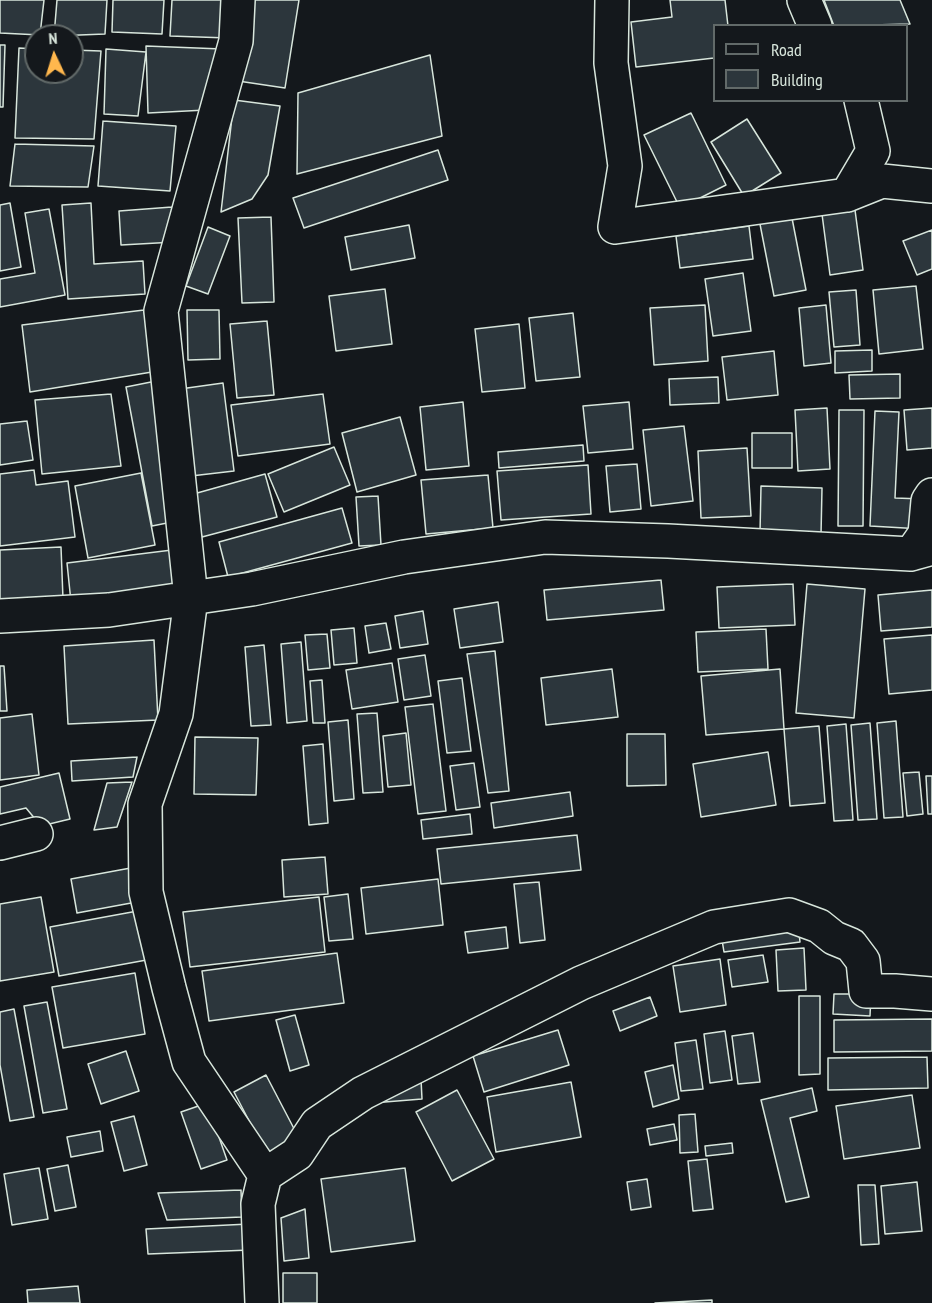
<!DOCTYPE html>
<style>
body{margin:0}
#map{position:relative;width:932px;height:1303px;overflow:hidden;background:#14181c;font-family:"PT Sans Narrow",sans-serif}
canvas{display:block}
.legend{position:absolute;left:713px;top:24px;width:195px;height:78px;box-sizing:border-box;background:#14181c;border:2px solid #626a69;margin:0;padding:8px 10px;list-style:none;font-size:18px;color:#d8e6dc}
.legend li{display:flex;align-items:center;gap:12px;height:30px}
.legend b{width:30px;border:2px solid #626a69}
.north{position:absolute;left:24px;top:24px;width:60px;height:60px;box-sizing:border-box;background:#14181c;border:2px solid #626a69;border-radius:50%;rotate:356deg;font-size:16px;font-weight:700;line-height:24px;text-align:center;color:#d8e6dc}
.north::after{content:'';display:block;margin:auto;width:21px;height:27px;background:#ffb74d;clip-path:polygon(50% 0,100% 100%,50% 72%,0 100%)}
</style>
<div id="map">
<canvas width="932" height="1303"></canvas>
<ul class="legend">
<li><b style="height:8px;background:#14181c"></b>Road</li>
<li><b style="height:16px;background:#2c363c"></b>Building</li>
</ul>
<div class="north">N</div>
</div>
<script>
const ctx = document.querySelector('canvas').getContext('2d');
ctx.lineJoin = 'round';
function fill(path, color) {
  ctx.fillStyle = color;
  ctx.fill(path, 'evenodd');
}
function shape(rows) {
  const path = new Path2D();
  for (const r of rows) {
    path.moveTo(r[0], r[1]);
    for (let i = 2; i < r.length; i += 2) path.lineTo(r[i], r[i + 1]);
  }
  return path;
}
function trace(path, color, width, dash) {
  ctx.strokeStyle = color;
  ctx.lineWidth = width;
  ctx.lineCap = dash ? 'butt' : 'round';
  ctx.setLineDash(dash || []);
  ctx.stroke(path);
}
const building = shape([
 [0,0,44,0,40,35,0,33,0,0],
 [57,0,107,0,105,34,54,36,57,0],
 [113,0,164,0,162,34,112,32,113,0],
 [172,0,229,0,228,38,170,36,172,0],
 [252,0,299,0,285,88,238,81,252,0],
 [670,0,725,0,728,26,714,26,714,58,636,67,631,22,672,17,670,0],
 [824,0,900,0,910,24,834,26,824,0],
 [0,45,5,45,3,107,0,107,0,45],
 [146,46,222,49,206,110,148,113,146,46],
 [19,48,36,49,36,72,72,72,72,50,101,51,94,139,15,138,19,48],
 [106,49,146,52,138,116,104,114,106,49],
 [430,55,442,136,297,174,298,93,430,55],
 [234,100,280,106,268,175,252,199,221,212,234,100],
 [691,113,726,185,680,208,644,135,691,113],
 [747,119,781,173,744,196,711,142,747,119],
 [103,121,176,126,170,191,98,186,103,121],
 [15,144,94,146,88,187,10,186,15,144],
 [438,150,448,180,304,228,293,198,438,150],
 [853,195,863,270,830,275,820,199,853,195],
 [10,203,21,267,0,271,0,205,10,203],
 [91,203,94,264,143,261,145,294,68,299,62,205,91,203],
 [172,207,175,242,121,245,119,211,172,207],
 [49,209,65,295,0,307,0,279,35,273,25,213,49,209],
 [791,213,806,290,774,296,759,219,791,213],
 [271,217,274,302,242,303,238,218,271,217],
 [409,225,415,258,351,270,345,237,409,225],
 [749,226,753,259,680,268,676,236,749,226],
 [208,227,230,236,208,294,186,286,208,227],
 [932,230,932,269,917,275,903,241,932,230],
 [743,273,751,331,713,336,705,279,743,273],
 [916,286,923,349,879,354,873,290,916,286],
 [385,289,392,344,336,351,329,296,385,289],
 [856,290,860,345,834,347,829,292,856,290],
 [705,305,708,361,654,365,650,308,705,305],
 [826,305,831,363,804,366,799,308,826,305],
 [144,310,152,372,30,392,22,325,144,310],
 [187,310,219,310,220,359,188,360,187,310],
 [573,313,580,377,536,381,529,318,573,313],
 [267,321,274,395,237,398,230,324,267,321],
 [519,324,525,388,482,392,475,329,519,324],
 [872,350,872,371,835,373,835,351,872,350],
 [774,351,778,395,727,400,722,357,774,351],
 [900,374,900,398,850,399,849,375,900,374],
 [718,377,719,403,670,405,669,379,718,377],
 [156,381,182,520,152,526,126,387,156,381],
 [223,383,234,471,191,476,180,389,223,383],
 [111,394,121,466,42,474,35,400,111,394],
 [323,394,330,444,238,456,231,405,323,394],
 [463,402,469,466,426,470,420,407,463,402],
 [629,402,633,449,588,453,583,406,629,402],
 [827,408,830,469,798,471,795,410,827,408],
 [932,408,932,448,907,450,904,410,932,408],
 [839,410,864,410,863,526,838,526,839,410],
 [875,411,899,412,895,498,923,499,922,529,870,526,875,411],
 [400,417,416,475,357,492,342,433,400,417],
 [27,421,33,460,0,465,0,424,27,421],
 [684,426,693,501,651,506,643,430,684,426],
 [752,433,792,433,792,468,752,468,752,433],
 [583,445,584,461,499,468,498,452,583,445],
 [334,447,350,485,284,512,268,474,334,447],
 [747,448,751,516,701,518,698,451,747,448],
 [637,464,641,509,610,512,606,466,637,464],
 [588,465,591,514,501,520,497,471,588,465],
 [34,470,36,485,68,481,75,537,0,546,0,474,34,470],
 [141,473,155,545,88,558,75,486,141,473],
 [265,474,277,517,202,537,190,495,265,474],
 [488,475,493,528,426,534,421,480,488,475],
 [761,486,822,488,821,535,760,533,761,486],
 [378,496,381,545,359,546,356,497,378,496],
 [342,508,352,543,228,577,219,542,342,508],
 [61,547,63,599,0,601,0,550,61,547],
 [180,549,183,591,71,602,67,563,180,549],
 [661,580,664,610,547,620,544,590,661,580],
 [793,584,795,625,719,628,717,587,793,584],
 [807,584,865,589,854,718,796,713,807,584],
 [932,590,932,627,881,631,878,595,932,590],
 [498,602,503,642,460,648,454,609,498,602],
 [423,611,428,644,400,648,395,616,423,611],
 [386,623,391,649,369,653,365,626,386,623],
 [354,628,357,663,334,665,331,630,354,628],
 [766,629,768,669,698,672,696,632,766,629],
 [327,634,330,668,308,670,305,635,327,634],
 [932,635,932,690,889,694,884,639,932,635],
 [154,640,158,720,68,724,64,646,154,640],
 [301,642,307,721,287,723,281,644,301,642],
 [264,645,271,725,251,726,245,647,264,645],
 [495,651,509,791,488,793,467,654,495,651],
 [425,655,431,696,404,700,398,659,425,655],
 [392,663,398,702,352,709,346,670,392,663],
 [0,666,4,666,7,711,0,711,0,666],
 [612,669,618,717,546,725,541,678,612,669],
 [780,669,784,729,706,735,701,676,780,669],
 [462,678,471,751,447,753,438,681,462,678],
 [322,680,325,723,313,723,310,681,322,680],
 [433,704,446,811,418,814,405,707,433,704],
 [377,713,383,792,363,793,357,714,377,713],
 [32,714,39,775,0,780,0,718,32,714],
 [348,720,354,799,334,801,328,722,348,720],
 [896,721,903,817,884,818,877,723,896,721],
 [870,723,877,819,858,820,851,725,870,723],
 [846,724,853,820,834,821,827,726,846,724],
 [819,726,825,803,790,806,784,729,819,726],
 [406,733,411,785,388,787,383,736,406,733],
 [627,734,665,734,666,785,627,786,627,734],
 [195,737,258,738,256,795,194,794,195,737],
 [323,744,328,823,309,825,303,746,323,744],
 [768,752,776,805,701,817,693,764,768,752],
 [137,757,133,777,72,781,71,761,137,757],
 [474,763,480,807,456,810,450,766,474,763],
 [919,772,923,814,907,816,903,773,919,772],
 [59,773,70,819,41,826,26,808,0,814,0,787,59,773],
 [926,776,932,776,932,814,928,814,926,776],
 [132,782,117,827,94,830,107,783,132,782],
 [570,792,573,816,494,828,491,803,570,792],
 [470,814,472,834,423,839,421,820,470,814],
 [577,835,581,870,441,884,437,849,577,835],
 [325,857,328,894,284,897,282,860,325,857],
 [136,867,142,901,77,913,71,879,136,867],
 [438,879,443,925,366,934,361,888,438,879],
 [539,882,545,940,520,943,514,884,539,882],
 [348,894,353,939,329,941,324,897,348,894],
 [41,897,54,972,0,981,0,904,41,897],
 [319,897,325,952,190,967,183,912,319,897],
 [143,910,152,959,59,976,50,927,143,910],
 [798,924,800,942,724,952,721,934,798,924],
 [506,927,508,948,468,953,465,932,506,927],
 [804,948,806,990,778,991,776,950,804,948],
 [337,953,344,1003,209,1021,202,971,337,953],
 [763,955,768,982,732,987,728,960,763,955],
 [720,959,726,1005,680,1012,673,966,720,959],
 [135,973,145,1034,63,1048,52,987,135,973],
 [834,994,871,994,870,1016,833,1014,834,994],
 [799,996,820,996,820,1074,799,1075,799,996],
 [650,997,657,1016,620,1031,613,1011,650,997],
 [47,1002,67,1109,43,1113,24,1006,47,1002],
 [14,1009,34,1117,10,1121,0,1065,0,1012,14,1009],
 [295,1015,309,1065,290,1071,276,1020,295,1015],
 [932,1019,932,1051,834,1052,834,1020,932,1019],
 [558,1030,569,1065,484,1092,473,1056,558,1030],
 [725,1031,732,1080,710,1083,704,1034,725,1031],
 [753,1033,760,1082,738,1084,732,1036,753,1033],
 [696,1040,703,1089,681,1091,675,1043,696,1040],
 [126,1051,139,1091,101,1104,88,1064,126,1051],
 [927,1057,928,1088,828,1090,828,1058,927,1057],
 [673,1065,679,1099,653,1107,645,1072,673,1065],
 [266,1075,301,1142,269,1159,234,1092,266,1075],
 [421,1079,422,1099,360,1104,421,1079],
 [571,1082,581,1137,496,1152,487,1097,571,1082],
 [812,1088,817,1111,790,1118,809,1197,786,1202,761,1100,812,1088],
 [457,1090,494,1159,452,1181,416,1112,457,1090],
 [912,1095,920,1148,844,1159,836,1106,912,1095],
 [207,1103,227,1160,201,1169,181,1112,207,1103],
 [695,1114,698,1152,680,1153,679,1115,695,1114],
 [134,1116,147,1165,124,1171,111,1122,134,1116],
 [674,1124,677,1140,650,1145,647,1129,674,1124],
 [100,1131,103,1151,71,1157,67,1137,100,1131],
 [732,1143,733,1153,706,1156,705,1146,732,1143],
 [707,1159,713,1209,693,1211,688,1161,707,1159],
 [68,1165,76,1207,55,1211,47,1169,68,1165],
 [39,1168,48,1219,12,1225,4,1174,39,1168],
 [405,1168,415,1241,331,1252,321,1179,405,1168],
 [647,1179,651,1207,631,1210,627,1182,647,1179],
 [917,1182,922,1231,885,1234,881,1186,917,1182],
 [858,1185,875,1185,879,1244,861,1245,858,1185],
 [241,1190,242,1217,167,1220,158,1193,241,1190],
 [305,1209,309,1258,284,1261,281,1218,305,1209],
 [249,1224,250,1250,148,1254,146,1229,249,1224],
 [283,1273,317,1273,317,1303,283,1303,283,1273],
 [78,1286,80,1303,28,1303,27,1290,78,1286],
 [712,1300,712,1303,655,1303,712,1300]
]);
const minor = shape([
 [238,0,236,41,161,311,191,598,176,714,145,804,146,892,169,988,189,1062,265,1175],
 [612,0,611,63,625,166,615,227,847,195,882,181,932,186],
 [804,0,815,26],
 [847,195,873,151,861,100],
 [911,554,925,534,928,501,932,495],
 [0,616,109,610,252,589,404,557,545,537,668,541,911,554,932,548],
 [0,843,36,834],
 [262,1303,258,1204,265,1175,297,1154,317,1124,363,1093,581,983,714,927,789,915,819,926,834,938,851,945,863,961,866,991,895,991,932,994]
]);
fill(building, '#2c363c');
trace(building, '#d8e6dc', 1.5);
trace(minor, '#d8e6dc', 36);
trace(minor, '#14181c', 33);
</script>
